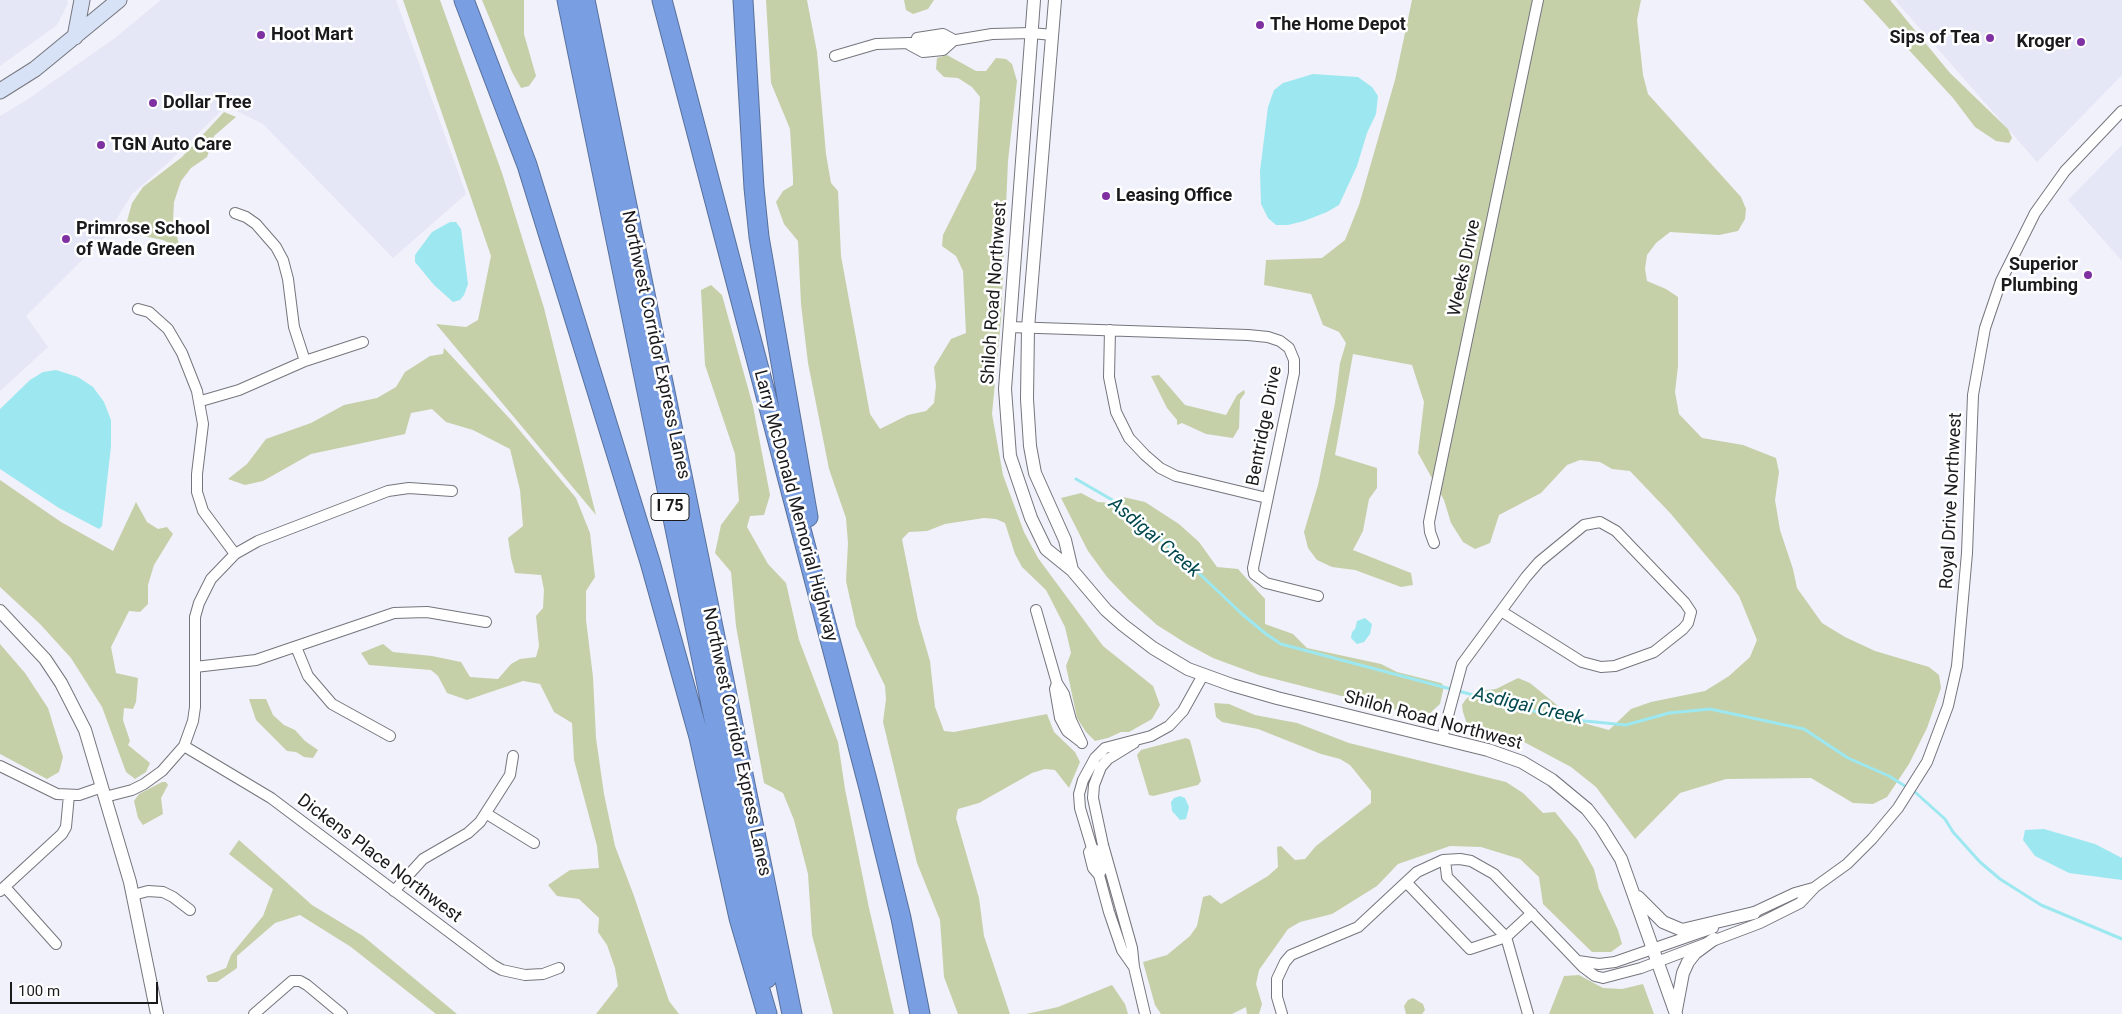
<!DOCTYPE html>
<style>
body{margin:0}
#map{position:relative;width:2122px;height:1014px;overflow:hidden;background:#f0f1fa;font-family:Roboto,sans-serif}
canvas{display:block}
.scale{position:absolute;left:10px;top:982px;width:148px;height:22px;box-sizing:border-box;border:2px solid #1a1a1d;border-top:0;padding-left:6px;font-size:15px;line-height:18px;white-space:nowrap;color:#1a1a1d;-webkit-text-stroke:4px #fff;paint-order:stroke}
</style>
<div id="map">
<canvas width="2122" height="1014"></canvas>
<div class="scale">100 m</div>
</div>
<script>
const ctx = document.querySelector('canvas').getContext('2d');
ctx.lineJoin = 'round';
function fill(path, color) {
  ctx.fillStyle = color;
  ctx.fill(path, 'evenodd');
}
function shape(rows) {
  const path = new Path2D();
  for (const r of rows) {
    path.moveTo(r[0], r[1]);
    for (let i = 2; i < r.length; i += 2) path.lineTo(r[i], r[i + 1]);
  }
  return path;
}
function trace(path, color, width, dash) {
  ctx.strokeStyle = color;
  ctx.lineWidth = width;
  ctx.lineCap = dash ? 'butt' : 'round';
  ctx.setLineDash(dash || []);
  ctx.stroke(path);
}
function label(font, color, halo, rows, align = 'center') {
  ctx.font = font + ' Roboto,sans-serif';
  ctx.lineWidth = 5;
  ctx.setLineDash([]);
  ctx.textBaseline = 'middle';
  ctx.strokeStyle = halo;
  ctx.fillStyle = color;
  for (const [text, x, y, turn = 0] of rows) {
    ctx.save();
    ctx.translate(x, y);
    ctx.rotate((+turn || 0) * Math.PI / 180);
    ctx.textAlign = isNaN(turn) ? turn : align;
    if (halo) ctx.strokeText(text, 0, 0);
    ctx.fillText(text, 0, 0);
    ctx.restore();
  }
}
const built = shape([
 [0,0,67,0,68,3,57,25,0,66],
 [161,0,396,0,466,194,393,258,263,124,226,106,169,162,132,194,106,236,26,316,48,347,0,391,0,116,28,99,115,38],
 [1895,0,2122,0,2122,75,2037,162],
 [2122,145,2122,261,2068,200]
]);
const green = shape([
 [403,0,440,0,502,173,544,308,596,515,436,324,466,327,478,320,491,256],
 [482,0,524,0,524,34,536,76,529,86,521,88,512,72],
 [766,0,807,0,817,52,826,154,831,183,838,191,841,256,870,414,880,429,908,415,926,411,934,403,936,386,934,367,951,339,966,333,963,271,956,256,942,246,943,235,976,169,980,97,972,87,958,78,944,77,936,69,937,58,947,55,976,71,986,71,996,58,1006,59,1012,64,1017,81,1008,161,1001,319,992,414,1003,475,1024,532,1038,558,1103,646,1153,686,1160,705,1152,719,1129,732,1121,732,1108,738,1095,741,1086,732,1077,718,1066,666,1071,653,1065,627,1046,590,1022,567,1015,554,1005,523,996,519,984,518,945,524,927,531,909,532,902,539,918,620,930,661,935,707,944,731,954,732,1047,714,1054,732,1075,752,1080,762,1069,788,1055,770,1045,769,1032,773,979,803,958,809,956,818,979,898,984,936,1010,1014,958,1014,944,977,940,920,917,863,883,722,886,699,885,686,856,626,846,581,848,543,846,518,829,469,808,363,801,304,798,241,784,224,776,202,783,191,793,185,793,178,790,129,771,83],
 [904,0,934,0,928,9,913,14,906,10],
 [1412,0,1641,0,1637,20,1643,75,1648,94,1741,197,1746,209,1745,219,1738,231,1719,235,1670,232,1656,243,1647,255,1645,269,1647,281,1666,289,1678,297,1678,366,1675,392,1679,414,1702,438,1743,445,1776,458,1779,472,1775,500,1780,530,1793,569,1797,588,1822,623,1845,637,1875,651,1929,667,1939,675,1941,688,1927,728,1909,764,1887,797,1873,804,1853,803,1811,778,1726,779,1680,793,1635,839,1596,787,1571,767,1509,734,1467,724,1463,712,1462,705,1466,699,1477,691,1496,689,1518,678,1530,683,1569,715,1587,724,1609,730,1631,709,1651,702,1705,691,1729,676,1750,657,1757,640,1739,596,1724,577,1671,514,1630,471,1612,469,1600,462,1580,460,1567,465,1541,493,1499,515,1490,543,1475,549,1463,542,1451,523,1444,500,1418,453,1424,402,1412,365,1353,354,1335,455,1377,468,1377,488,1369,499,1363,531,1353,550,1411,573,1413,585,1401,587,1355,570,1332,567,1317,560,1308,548,1304,532,1318,485,1335,403,1340,363,1346,343,1339,332,1323,325,1311,294,1264,285,1266,260,1322,258,1345,240,1359,205,1395,80],
 [1863,0,1890,0,1950,73,2008,129,2012,138,2009,143,1996,141,1975,127,1953,98],
 [224,112,236,117,214,136,207,157,191,168,181,181,174,202,173,222,180,248,163,240,124,232,132,203,143,187,182,157],
 [711,285,722,295,753,406,770,495,764,515,750,516,747,527,768,564,786,583,799,640,838,742,845,789,869,908,894,1014,833,1014,812,935,808,874,794,820,783,793,764,783,736,626,731,572,715,553,721,525,739,501,735,454,705,365,701,290],
 [444,348,511,420,576,498,590,533,595,577,586,591,586,620,593,677,596,738,604,794,615,846,634,896,669,1001,679,1014,596,1014,618,986,615,968,607,945,598,932,599,918,579,899,557,896,548,885,570,870,599,868,597,846,574,760,572,723,554,712,540,684,523,681,467,700,447,693,438,676,431,670,369,665,361,653,383,644,393,652,432,656,461,662,470,677,483,678,498,679,511,664,520,659,536,657,539,646,536,616,543,608,544,590,541,575,515,573,511,558,508,538,523,526,520,490,510,449,473,430,446,422,432,409,411,413,405,434,311,454,263,481,245,485,228,479,247,464,266,439,311,423,344,405,377,398,396,387,405,372,430,356,443,354],
 [1159,375,1185,405,1226,415,1237,395,1244,390,1245,393,1240,400,1239,428,1233,438,1206,434,1182,423,1177,425,1177,420,1167,408,1151,376],
 [0,480,61,522,113,551,136,502,147,522,158,529,167,527,173,534,154,565,148,585,148,604,140,612,129,611,111,647,116,673,138,678,136,702,133,709,124,708,123,720,130,741,128,745,150,763,146,772,135,779,126,772,102,707,71,658,40,624,0,587],
 [1081,493,1098,502,1112,503,1123,497,1145,502,1179,524,1199,542,1217,567,1238,569,1265,599,1265,624,1293,634,1307,648,1381,664,1397,672,1441,683,1444,686,1440,704,1430,713,1416,715,1259,675,1213,658,1187,644,1157,625,1128,599,1107,577,1088,551,1061,498],
 [0,644,25,673,48,708,63,757,59,772,47,779,0,754],
 [249,699,266,699,273,715,284,725,295,730,305,741,318,750,313,758,304,757,296,752,287,751,256,720],
 [1214,703,1229,704,1255,715,1297,723,1349,743,1506,782,1523,793,1543,813,1555,812,1577,839,1594,869,1599,889,1618,930,1622,944,1611,952,1592,952,1543,904,1539,877,1520,859,1481,847,1450,846,1398,864,1377,886,1332,914,1300,922,1288,929,1259,970,1256,984,1262,1004,1259,1014,1247,1014,1246,1007,1232,1014,1161,1014,1155,1005,1143,962,1167,955,1190,936,1197,926,1203,897,1210,895,1221,904,1268,876,1278,867,1277,847,1281,846,1295,860,1305,859,1316,846,1371,803,1371,791,1350,765,1340,759,1321,754,1258,729,1222,722,1216,717],
 [1186,738,1190,740,1201,781,1198,785,1153,796,1149,795,1137,755,1141,750],
 [162,782,166,782,168,785,161,798,163,814,143,825,138,818,134,801,139,794],
 [239,840,312,905,363,936,457,1014,436,1014,351,947,300,915,275,923,237,956,237,968,217,982,208,982,206,976,226,968,231,955,263,916,273,889,229,854],
 [1579,975,1603,988,1622,989,1643,984,1654,1014,1549,1014,1564,976],
 [1112,985,1125,1004,1128,1014,1026,1014,1058,1007],
 [1413,998,1423,1004,1425,1010,1422,1014,1406,1014,1404,1006,1408,1000]
]);
const water = shape([
 [1313,74,1358,77,1372,87,1378,96,1376,114,1367,133,1357,166,1339,205,1327,212,1304,221,1288,225,1276,225,1268,218,1261,204,1260,171,1268,107,1274,90,1283,83],
 [450,222,456,222,461,229,468,284,464,295,460,300,453,302,434,285,415,262,415,255,432,232],
 [56,370,78,377,93,387,104,402,111,420,111,446,102,526,99,529,59,508,0,469,0,409,30,380,43,372],
 [1365,618,1372,624,1370,634,1364,642,1357,644,1351,638,1352,632,1355,629,1357,621],
 [1180,796,1185,798,1189,807,1186,819,1180,820,1172,811,1171,802,1174,798],
 [2044,829,2095,844,2122,858,2122,880,2069,873,2035,856,2023,840,2025,830]
]);
const stream = shape([
 [1076,479,1121,505,1186,561,1242,614,1266,634,1281,644,1564,719,1626,725,1669,713,1710,709,1804,729,1848,758,1889,776,1916,793,1945,819,1953,832,1980,862,2000,879,2041,905,2122,939]
]);
const minor = shape([
 [917,38,943,34,954,40],
 [910,45,923,52,943,50,953,41],
 [835,56,876,44,944,42,992,34,1031,33,1053,35],
 [235,213,246,217,256,224,276,247,283,260,288,279,294,327,305,361],
 [138,309,149,312,168,329,182,353,197,391,203,424,197,474,197,492,203,511,235,554],
 [1009,327,1248,335,1268,337,1280,341,1289,348,1294,360,1294,373,1253,568,1254,574,1266,583,1318,596],
 [1110,330,1109,377,1116,412,1129,438,1145,455,1160,468,1176,476,1267,498],
 [201,401,239,390,305,361,363,342],
 [1434,543,1430,532,1429,522,1436,488,1538,0],
 [1036,610,1057,683,1064,694,1071,720,1082,743],
 [296,647,308,676,332,704,390,736],
 [195,667,256,660,394,613,427,612,486,622],
 [1057,683,1055,689,1060,718,1067,731,1080,741],
 [1442,738,1462,664,1526,577,1539,562,1584,525,1600,522,1616,531,1685,603,1691,612,1688,623,1683,629,1654,652,1615,666,1601,667,1582,662,1501,611],
 [1134,743,1108,759,1101,767,1094,785,1093,798,1103,845,1132,948,1134,967,1145,1014],
 [184,746,271,798,493,965,502,970,525,975,543,974,559,968],
 [0,766,57,794,79,795,102,787],
 [105,797,132,790,144,784,162,771,184,746,193,721,195,707,195,617,199,603,211,579,235,554,258,541,388,491,409,488,452,491],
 [487,814,534,843],
 [1092,848,1089,852,1093,868,1099,875],
 [1445,860,1447,877,1506,937,1528,1014],
 [1406,882,1470,949,1506,937,1532,913],
 [5,887,56,944],
 [0,891,62,834,66,827,69,795],
 [394,891,423,859,468,833,480,822,510,775,513,756],
 [133,895,148,891,163,892,173,897,190,910],
 [1748,915,1795,893,1813,888],
 [1578,961,1599,964,1615,962,1713,928],
 [1134,967,1122,950,1109,912,1099,875,1102,869,1097,851,1092,848,1080,808,1079,794,1083,780,1095,758,1105,748,1151,736,1169,726,1183,711,1203,675],
 [254,1014,292,981,300,981,307,985,342,1014],
 [1282,1014,1277,997,1277,979,1285,962,1291,955,1358,927,1417,872,1443,860,1460,859,1471,861,1494,874,1583,967,1595,976,1603,978,1641,968,1760,923,1800,903,1815,887,1847,864,1872,839,1898,808,1927,762,1948,706,1957,666,1967,553,1973,395,1985,328,2001,281,2035,213,2065,171,2122,111]
]);
const tertiary = shape([
 [1034,0,1005,389,1010,456,1031,518,1046,549,1072,570,1106,610,1123,625,1153,648,1188,669,1232,685,1277,698,1488,750,1522,762,1552,780,1587,809,1601,827,1621,859,1676,1014],
 [1055,0,1028,328,1027,399,1030,446,1035,473,1065,540,1072,570],
 [0,611,45,659,61,683,85,730,130,882,157,1014],
 [1638,897,1663,922,1682,930,1754,913],
 [1676,1010,1683,973,1688,962,1695,953,1714,939]
]);
const secondary = shape([
 [75,37,82,0],
 [0,91,35,69,119,0]
]);
const motorway = shape([
 [464,0,527,165,650,562,699,737,739,918,767,1014],
 [567,0,767,978],
 [585,0,792,1014],
 [662,0,869,788,901,918,920,1014],
 [743,0,754,188,759,237,808,517]
]);
const markers = [
 [1260,25,5,"#7f31a2"],
 [261,35,5,"#7f31a2"],
 [1990,38,5,"#7f31a2"],
 [2081,42,5,"#7f31a2"],
 [153,103,5,"#7f31a2"],
 [101,145,5,"#7f31a2"],
 [1106,196,5,"#7f31a2"],
 [66,239,5,"#7f31a2"],
 [2088,275,5,"#7f31a2"]
];
const shields = [
 [670,507,38]
];
const shieldNames = [
 ["I 75",670,507]
];
const poiNames = [
 ["The Home Depot",1270,25],
 ["Hoot Mart",271,35],
 ["Sips of Tea",1980,38,"right"],
 ["Kroger",2071,42,"right"],
 ["Dollar Tree",163,103],
 ["TGN Auto Care",111,145],
 ["Leasing Office",1116,196],
 ["Primrose School",76,229],
 ["of Wade Green",76,250],
 ["Superior",2078,265,"right"],
 ["Plumbing",2078,286,"right"]
];
const streetNames = [
 ["Weeks Drive",1465,268,-78],
 ["Shiloh Road Northwest",995,293,-86],
 ["Northwest Corridor Express Lanes",655,345,78],
 ["Bentridge Drive",1265,426,-79],
 ["Royal Drive Northwest",1952,501,-87],
 ["Larry McDonald Memorial Highway",795,506,75],
 ["Shiloh Road Northwest",1433,721,15],
 ["Northwest Corridor Express Lanes",736,742,78],
 ["Dickens Place Northwest",379,859,37]
];
const waterNames = [
 ["Asdigai Creek",1154,538,40],
 ["Asdigai Creek",1528,707,13]
];
fill(built, '#e5e6f6');
fill(green, '#c5d0a9');
fill(water, '#9de8f0');
trace(stream, '#9de8f0', 3);
trace(minor, '#75757d', 12);
trace(tertiary, '#75757d', 14);
trace(secondary, '#75757d', 17);
trace(motorway, '#58709c', 21);
trace(minor, '#fff', 10);
trace(tertiary, '#fff', 12);
trace(secondary, '#d7e2f6', 15);
trace(motorway, '#799ee1', 19);
for (const [x, y, r, color] of markers) {
  const dot = new Path2D();
  dot.arc(x, y, r, 0, 2 * Math.PI);
  ctx.fillStyle = color;
  ctx.fill(dot);
  trace(dot, '#fff', 2);
}
for (const [x, y, w] of shields) {
  const box = new Path2D();
  box.roundRect(x - w / 2, y - 13.5, w, 27, 4);
  ctx.fillStyle = '#fff';
  ctx.fill(box);
  trace(box, '#1a1a1d', 1);
}
label('bold 16px', '#1a1a1d', null, shieldNames);
label('bold 18px', '#1a1a1d', '#fff', poiNames, 'left');
label('18px', '#1a1a1d', '#fff', streetNames);
label('italic 19px', '#00484e', '#fff', waterNames);
</script>
